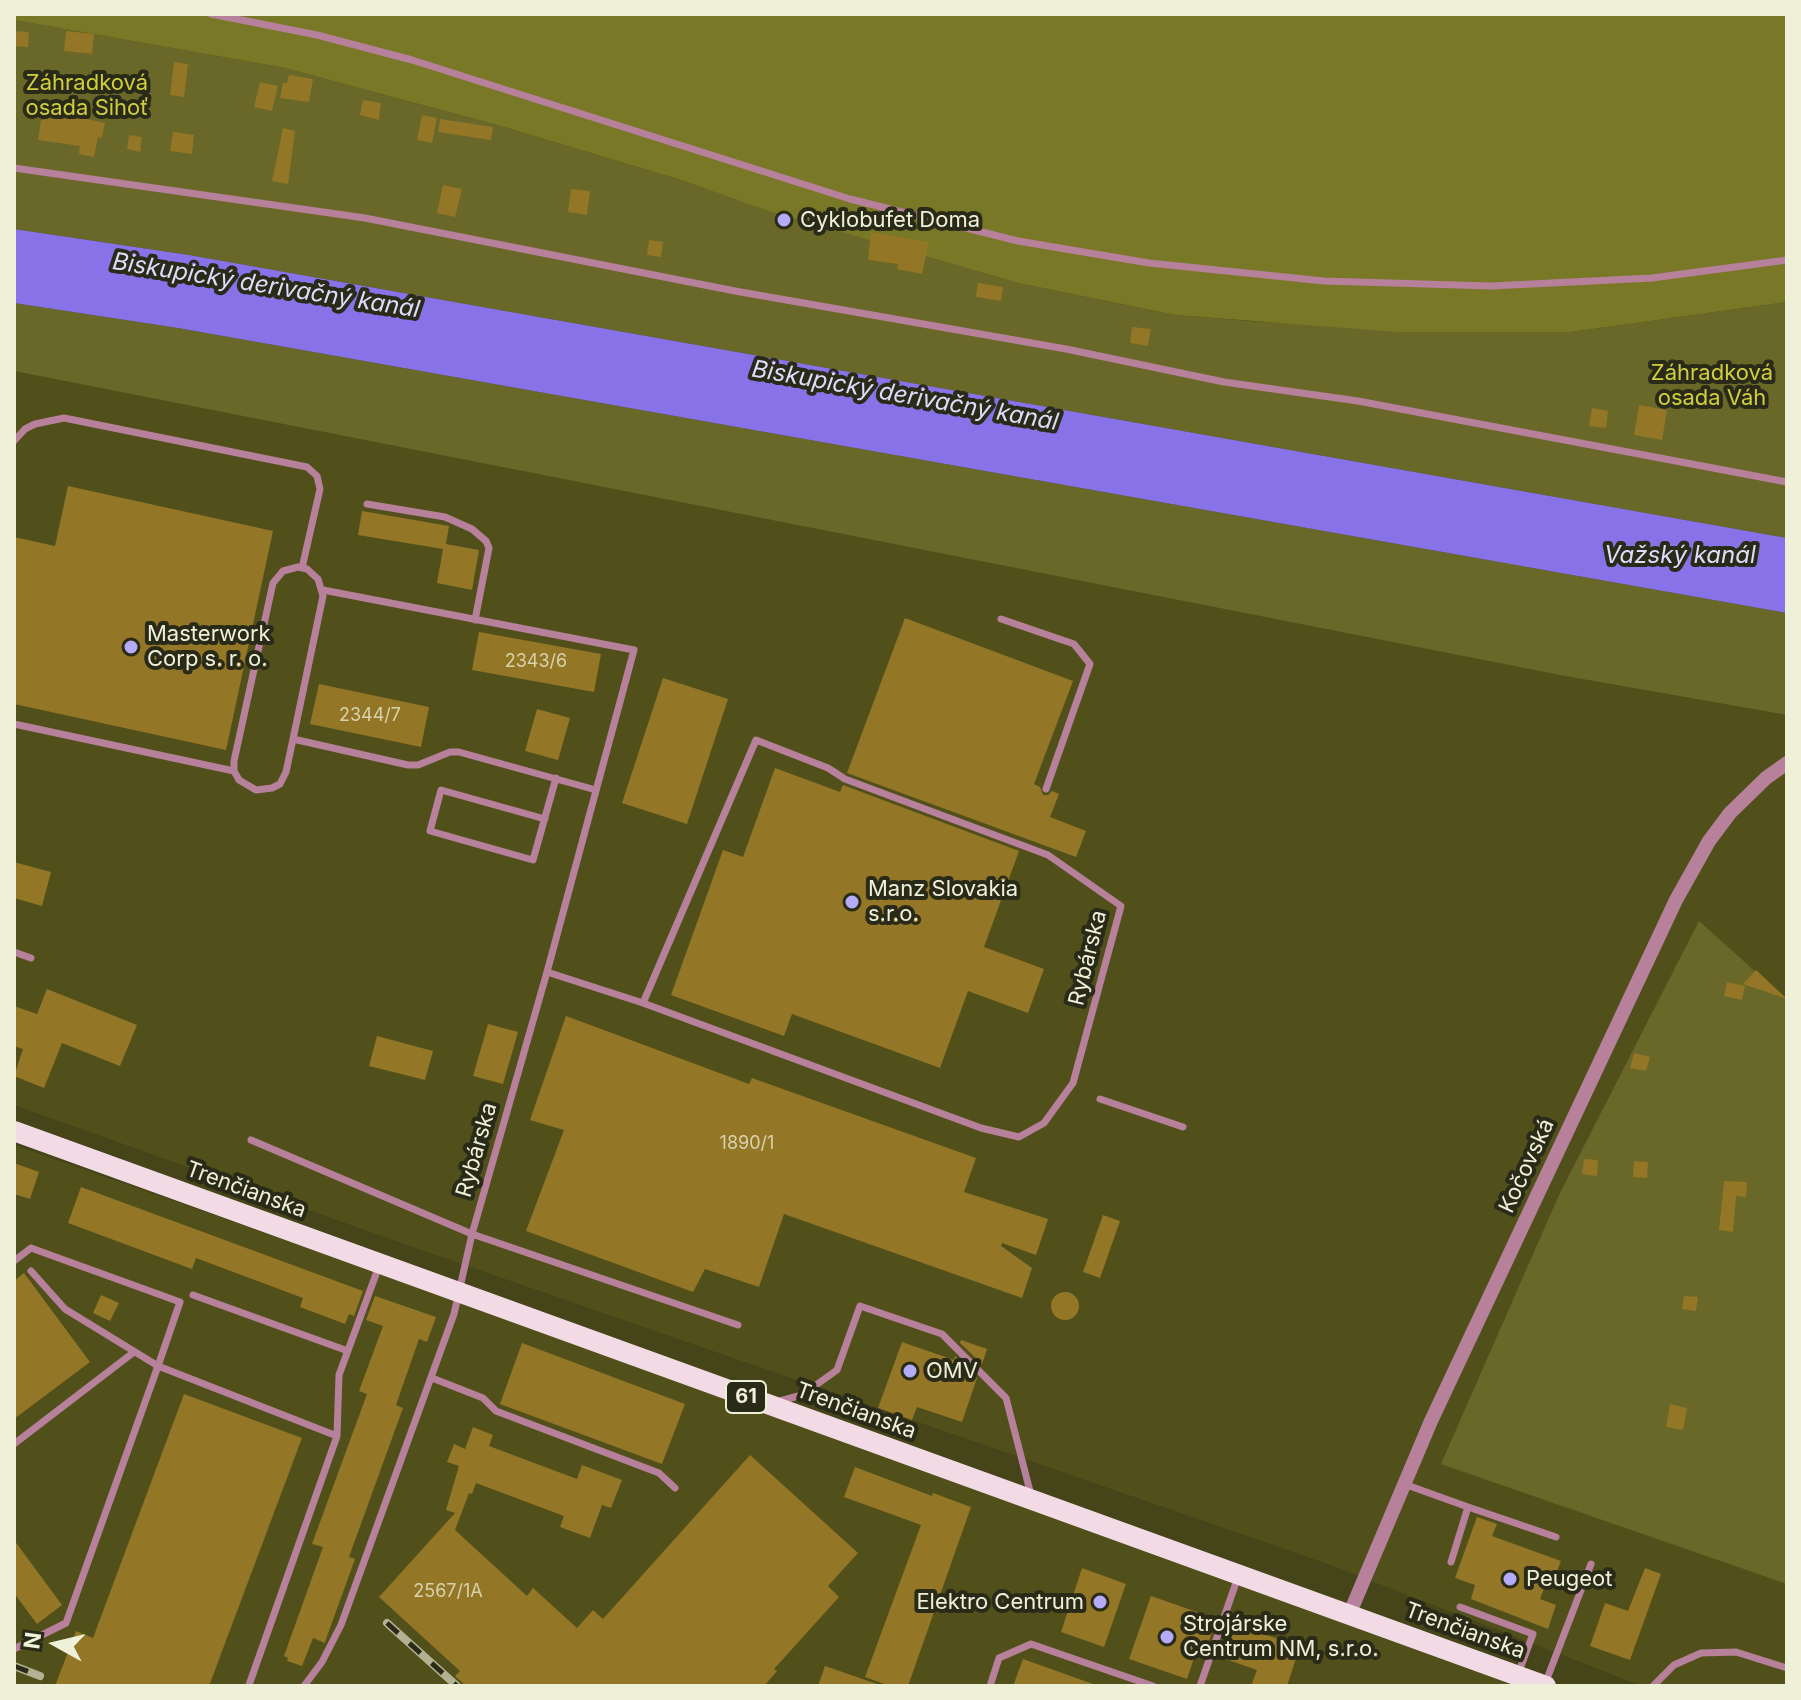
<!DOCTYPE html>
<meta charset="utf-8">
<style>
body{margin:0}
#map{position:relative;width:1801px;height:1700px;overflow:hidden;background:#46451a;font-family:Inter,sans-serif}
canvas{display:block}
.frame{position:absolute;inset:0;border:16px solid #eff0d8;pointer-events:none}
.north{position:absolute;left:16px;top:1604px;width:80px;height:80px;-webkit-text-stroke:6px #2a2a18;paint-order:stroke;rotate:278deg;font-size:22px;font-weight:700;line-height:32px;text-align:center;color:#eff0d8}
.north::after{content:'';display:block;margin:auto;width:28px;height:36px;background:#eff0d8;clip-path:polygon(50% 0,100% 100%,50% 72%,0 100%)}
</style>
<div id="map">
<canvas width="1801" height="1700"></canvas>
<div class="frame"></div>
<div class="north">N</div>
</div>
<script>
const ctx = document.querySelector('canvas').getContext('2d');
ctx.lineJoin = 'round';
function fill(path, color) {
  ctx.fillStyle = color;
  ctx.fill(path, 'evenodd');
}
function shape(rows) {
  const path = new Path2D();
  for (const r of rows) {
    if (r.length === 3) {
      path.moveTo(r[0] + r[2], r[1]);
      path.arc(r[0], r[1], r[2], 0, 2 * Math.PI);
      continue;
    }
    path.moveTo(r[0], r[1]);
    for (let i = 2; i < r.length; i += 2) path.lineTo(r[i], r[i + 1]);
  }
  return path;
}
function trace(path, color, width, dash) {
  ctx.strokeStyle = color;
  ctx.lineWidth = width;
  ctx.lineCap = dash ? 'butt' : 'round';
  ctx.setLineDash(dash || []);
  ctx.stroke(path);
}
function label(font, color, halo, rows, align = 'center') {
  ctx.font = font + ' Inter,sans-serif';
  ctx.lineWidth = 8;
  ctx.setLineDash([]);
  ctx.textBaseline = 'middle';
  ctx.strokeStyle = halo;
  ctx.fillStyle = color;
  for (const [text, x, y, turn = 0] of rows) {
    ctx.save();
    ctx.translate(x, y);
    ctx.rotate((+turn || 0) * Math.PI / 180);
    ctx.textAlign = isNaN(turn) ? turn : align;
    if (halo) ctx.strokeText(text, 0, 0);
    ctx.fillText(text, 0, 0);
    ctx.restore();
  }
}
const built = shape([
 [14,371,1565,676,1787,715,1787,1686,1642,1686,1328,1564,407,1245,14,1105],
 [14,1145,1238,1575,1545,1686,14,1686]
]);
const green = shape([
 [14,20,285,68,504,127,681,180,763,209,1018,283,1175,315,1263,322,1571,332,1787,302,1787,538,189,255,14,229],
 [14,303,178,328,1787,613,1787,715,1565,676,14,371],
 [1699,921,1787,1000,1787,1584,1441,1464,1559,1195]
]);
const forest = shape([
 [14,14,1787,14,1787,302,1571,332,1398,332,1175,315,1018,283,765,210,681,180,504,127,285,68,14,20]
]);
const water = shape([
 [14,229,189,255,1787,538,1787,613,178,328,14,303]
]);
const building = shape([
 [14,31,29,32,28,47,14,46],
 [66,31,94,34,92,54,64,51],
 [174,62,188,64,184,97,170,95],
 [289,75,313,79,309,102,280,98,283,83,287,83],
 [260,82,278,86,272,111,254,107],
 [363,100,381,103,379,120,360,115],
 [47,110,105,123,102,138,98,137,94,157,79,154,80,146,38,140,41,120,45,120],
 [422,115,437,118,432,143,417,140],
 [440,119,493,127,491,140,438,132],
 [283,128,295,131,288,184,272,181],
 [173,132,194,135,192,154,170,151],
 [129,135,142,137,140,152,127,149],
 [443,185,462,189,455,217,437,213],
 [571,189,590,191,587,215,568,212],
 [871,232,929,242,922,274,897,269,898,264,868,260],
 [649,240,663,242,661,257,647,255],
 [978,283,1003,287,1001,301,976,297],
 [1132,327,1151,329,1148,346,1130,343],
 [1639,405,1667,410,1662,440,1634,435],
 [1592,408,1608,411,1606,428,1589,426],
 [68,486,273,531,226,750,14,704,14,537,55,546],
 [362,511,449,526,446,544,479,550,472,590,437,583,443,549,358,535],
 [905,618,1073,681,1034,784,1040,787,1043,795,1048,795,1052,791,1059,794,1050,817,1086,831,1076,857,847,773],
 [479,632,601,654,594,692,472,670],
 [663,678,728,699,687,824,622,803],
 [319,684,429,707,421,747,310,724],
 [537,709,570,718,558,760,525,751],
 [775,768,840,792,843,785,1019,851,984,947,1044,969,1028,1013,968,991,940,1068,792,1014,784,1036,671,995,723,850,743,857],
 [14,862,51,872,42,906,14,898],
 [1756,970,1787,999,1743,984],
 [1727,982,1745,986,1742,1000,1724,996],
 [47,989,137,1025,120,1066,62,1043,44,1088,14,1076,23,1049,14,1046,14,1006,37,1014],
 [566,1016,749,1084,752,1078,976,1158,964,1192,1048,1219,1036,1255,1002,1243,1001,1246,1032,1268,1022,1298,784,1214,759,1287,705,1269,693,1292,526,1231,564,1130,530,1120],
 [488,1024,518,1032,503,1084,473,1076],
 [377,1036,433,1051,425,1080,369,1066],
 [1634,1053,1650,1057,1646,1071,1630,1068],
 [1584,1159,1598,1160,1597,1176,1582,1174],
 [1634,1161,1648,1162,1647,1178,1633,1177],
 [14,1163,39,1172,30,1199,14,1194],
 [1724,1181,1747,1182,1746,1197,1736,1196,1733,1232,1719,1230],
 [81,1187,363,1291,354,1316,349,1314,345,1324,300,1307,303,1298,196,1258,192,1269,68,1223],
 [1103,1215,1120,1221,1100,1278,1083,1272],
 [24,1273,90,1362,14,1419,14,1281],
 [1065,1306,14],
 [101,1295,119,1303,110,1321,93,1313],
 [375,1296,436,1317,427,1342,419,1339,396,1405,403,1408,349,1557,355,1559,326,1639,325,1643,313,1638,302,1666,287,1661,288,1658,284,1656,323,1547,312,1544,367,1394,359,1391,383,1326,366,1320],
 [1684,1296,1698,1297,1696,1311,1682,1309],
 [961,1340,987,1349,982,1364,960,1343],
 [902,1342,954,1360,955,1356,977,1378,962,1422,917,1407,912,1420,878,1408],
 [522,1343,685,1404,662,1464,500,1404],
 [184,1394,302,1438,209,1686,55,1686,76,1631,93,1638],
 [1670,1404,1687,1408,1683,1430,1666,1427],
 [473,1427,493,1435,489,1446,577,1479,582,1465,622,1480,611,1508,602,1505,590,1538,560,1527,564,1516,476,1483,472,1494,469,1493,455,1530,527,1596,533,1588,577,1628,593,1610,603,1619,750,1455,858,1553,828,1586,839,1597,774,1669,777,1671,764,1686,466,1686,455,1676,460,1671,379,1597,455,1513,446,1510,459,1466,447,1462,454,1444,465,1449],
 [855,1467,932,1496,933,1493,971,1507,908,1686,890,1686,865,1677,921,1525,844,1497],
 [1477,1517,1497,1524,1492,1536,1561,1561,1556,1574,1550,1572,1540,1599,1556,1605,1548,1629,1471,1599,1475,1585,1455,1578],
 [14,1540,62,1605,37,1624,14,1593],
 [1082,1568,1126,1584,1104,1647,1061,1632],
 [1645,1568,1661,1574,1630,1660,1590,1646,1605,1603,1628,1611],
 [1151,1596,1217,1619,1205,1652,1197,1649,1187,1679,1129,1659],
 [1229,1623,1300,1646,1287,1686,1251,1686,1257,1670,1217,1656],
 [1023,1659,1093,1684,1093,1686,1013,1686],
 [825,1666,877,1684,876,1686,818,1686]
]);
const lane = shape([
 [211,14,317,35,412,60,850,199,1018,241,1149,263,1324,281,1491,286,1652,278,1787,260],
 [14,168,365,218,735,291,1066,349,1224,382,1358,401,1787,482],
 [14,441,25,429,35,424,64,418,307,467,317,476,320,489,302,568],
 [367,504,445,517,472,529,486,541,489,548,475,620],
 [1001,619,1074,644,1090,664,1046,789],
 [14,724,234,771],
 [293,739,286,772,280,784,272,788,256,790,239,780,234,771,234,761,273,583,283,571,298,567,307,569,318,579,323,596,293,739,408,765,418,765,450,752,459,752,596,790],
 [545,819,441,790,430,831,533,860,556,778],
 [14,952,31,958],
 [547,972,643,1003,981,1128,1019,1137,1044,1123,1073,1083,1121,906,1048,855,845,779,828,768,756,740,643,1003],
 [1100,1099,1183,1127],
 [251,1140,472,1234,738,1325],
 [14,1261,31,1248,180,1302,158,1366,65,1309,31,1271],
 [193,1295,348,1351],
 [432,1378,483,1398,496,1411,659,1473,675,1488],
 [776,1402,802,1395,837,1370,860,1306,942,1334,1006,1398,1031,1495],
 [14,1444,134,1352],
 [1404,1484,1468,1507,1451,1562],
 [1468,1507,1556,1537],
 [1460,1607,1533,1634,1518,1674],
 [14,1649,66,1623,158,1366,337,1436],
 [1545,1684,1591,1564],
 [249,1685,337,1436,339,1375,379,1266],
 [304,1686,322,1662,341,1625,454,1314,472,1234,547,972,634,650,323,590],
 [990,1686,999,1658,1031,1644,1153,1686],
 [1200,1686,1238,1577],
 [1653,1686,1674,1665,1701,1653,1736,1652,1787,1668]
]);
const street = shape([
 [1349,1615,1431,1421,1676,900,1709,841,1730,813,1766,778,1787,763]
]);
const primary = shape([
 [14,1131,1546,1686]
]);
const rail = shape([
 [387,1623,457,1686],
 [14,1666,40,1676]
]);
const markers = [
 [784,220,8,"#b4acf9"],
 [131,647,8,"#b4acf9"],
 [852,902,8,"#b4acf9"],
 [910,1371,8,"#b4acf9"],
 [1510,1579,8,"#b4acf9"],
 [1100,1602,8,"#b4acf9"],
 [1167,1637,8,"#b4acf9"]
];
const numberNames = [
 ["2343/6",536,662],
 ["2344/7",370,716],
 ["1890/1",747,1144],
 ["2567/1A",448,1592]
];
const shields = [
 [746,1397,40]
];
const shieldNames = [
 ["61",746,1397]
];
const parkNames = [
 ["Záhradková",87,83],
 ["osada Sihoť",87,108],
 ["Záhradková",1712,373],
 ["osada Váh",1712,398]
];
const poiNames = [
 ["Cyklobufet Doma",800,220],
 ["Masterwork",147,634],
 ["Corp s. r. o.",147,659],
 ["Manz Slovakia",868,889],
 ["s.r.o.",868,914],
 ["OMV",926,1371],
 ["Peugeot",1526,1579],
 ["Elektro Centrum",1084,1602,"right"],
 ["Strojárske",1183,1624],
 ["Centrum NM, s.r.o.",1183,1649]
];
const streetNames = [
 ["Rybárska",1088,958,-76],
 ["Rybárska",477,1150,-74],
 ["Kočovská",1527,1166,-65],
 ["Trenčianska",246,1190,20],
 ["Trenčianska",856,1411,20],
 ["Trenčianska",1465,1631,20]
];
const waterNames = [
 ["Biskupický derivačný kanál",266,286,9],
 ["Biskupický derivačný kanál",905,396,10],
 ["Važský kanál",1680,556]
];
fill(built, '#51501b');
fill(green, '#696828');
fill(forest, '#797827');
fill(water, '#8773e7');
fill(building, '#937626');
trace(lane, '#b7809b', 7);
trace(street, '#b7809b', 14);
trace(primary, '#f2dbe5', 20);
trace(rail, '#b2b293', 8);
trace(rail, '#2a2a18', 5, [15]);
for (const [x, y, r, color] of markers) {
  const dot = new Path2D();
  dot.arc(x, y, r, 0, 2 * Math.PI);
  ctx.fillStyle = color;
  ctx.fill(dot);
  trace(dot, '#2a2a18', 3);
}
label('18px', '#d8d2ac', null, numberNames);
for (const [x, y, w] of shields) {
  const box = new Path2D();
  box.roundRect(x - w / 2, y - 16, w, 32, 6);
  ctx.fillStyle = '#2a2a18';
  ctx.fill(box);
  trace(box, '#eff0d8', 2);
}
label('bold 20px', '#eff0d8', null, shieldNames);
label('22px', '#d1ce3d', '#2a2a18', parkNames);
label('22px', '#eff0d8', '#2a2a18', poiNames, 'left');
label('22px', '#eff0d8', '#2a2a18', streetNames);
label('italic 24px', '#dedcfa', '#2a2a18', waterNames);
</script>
